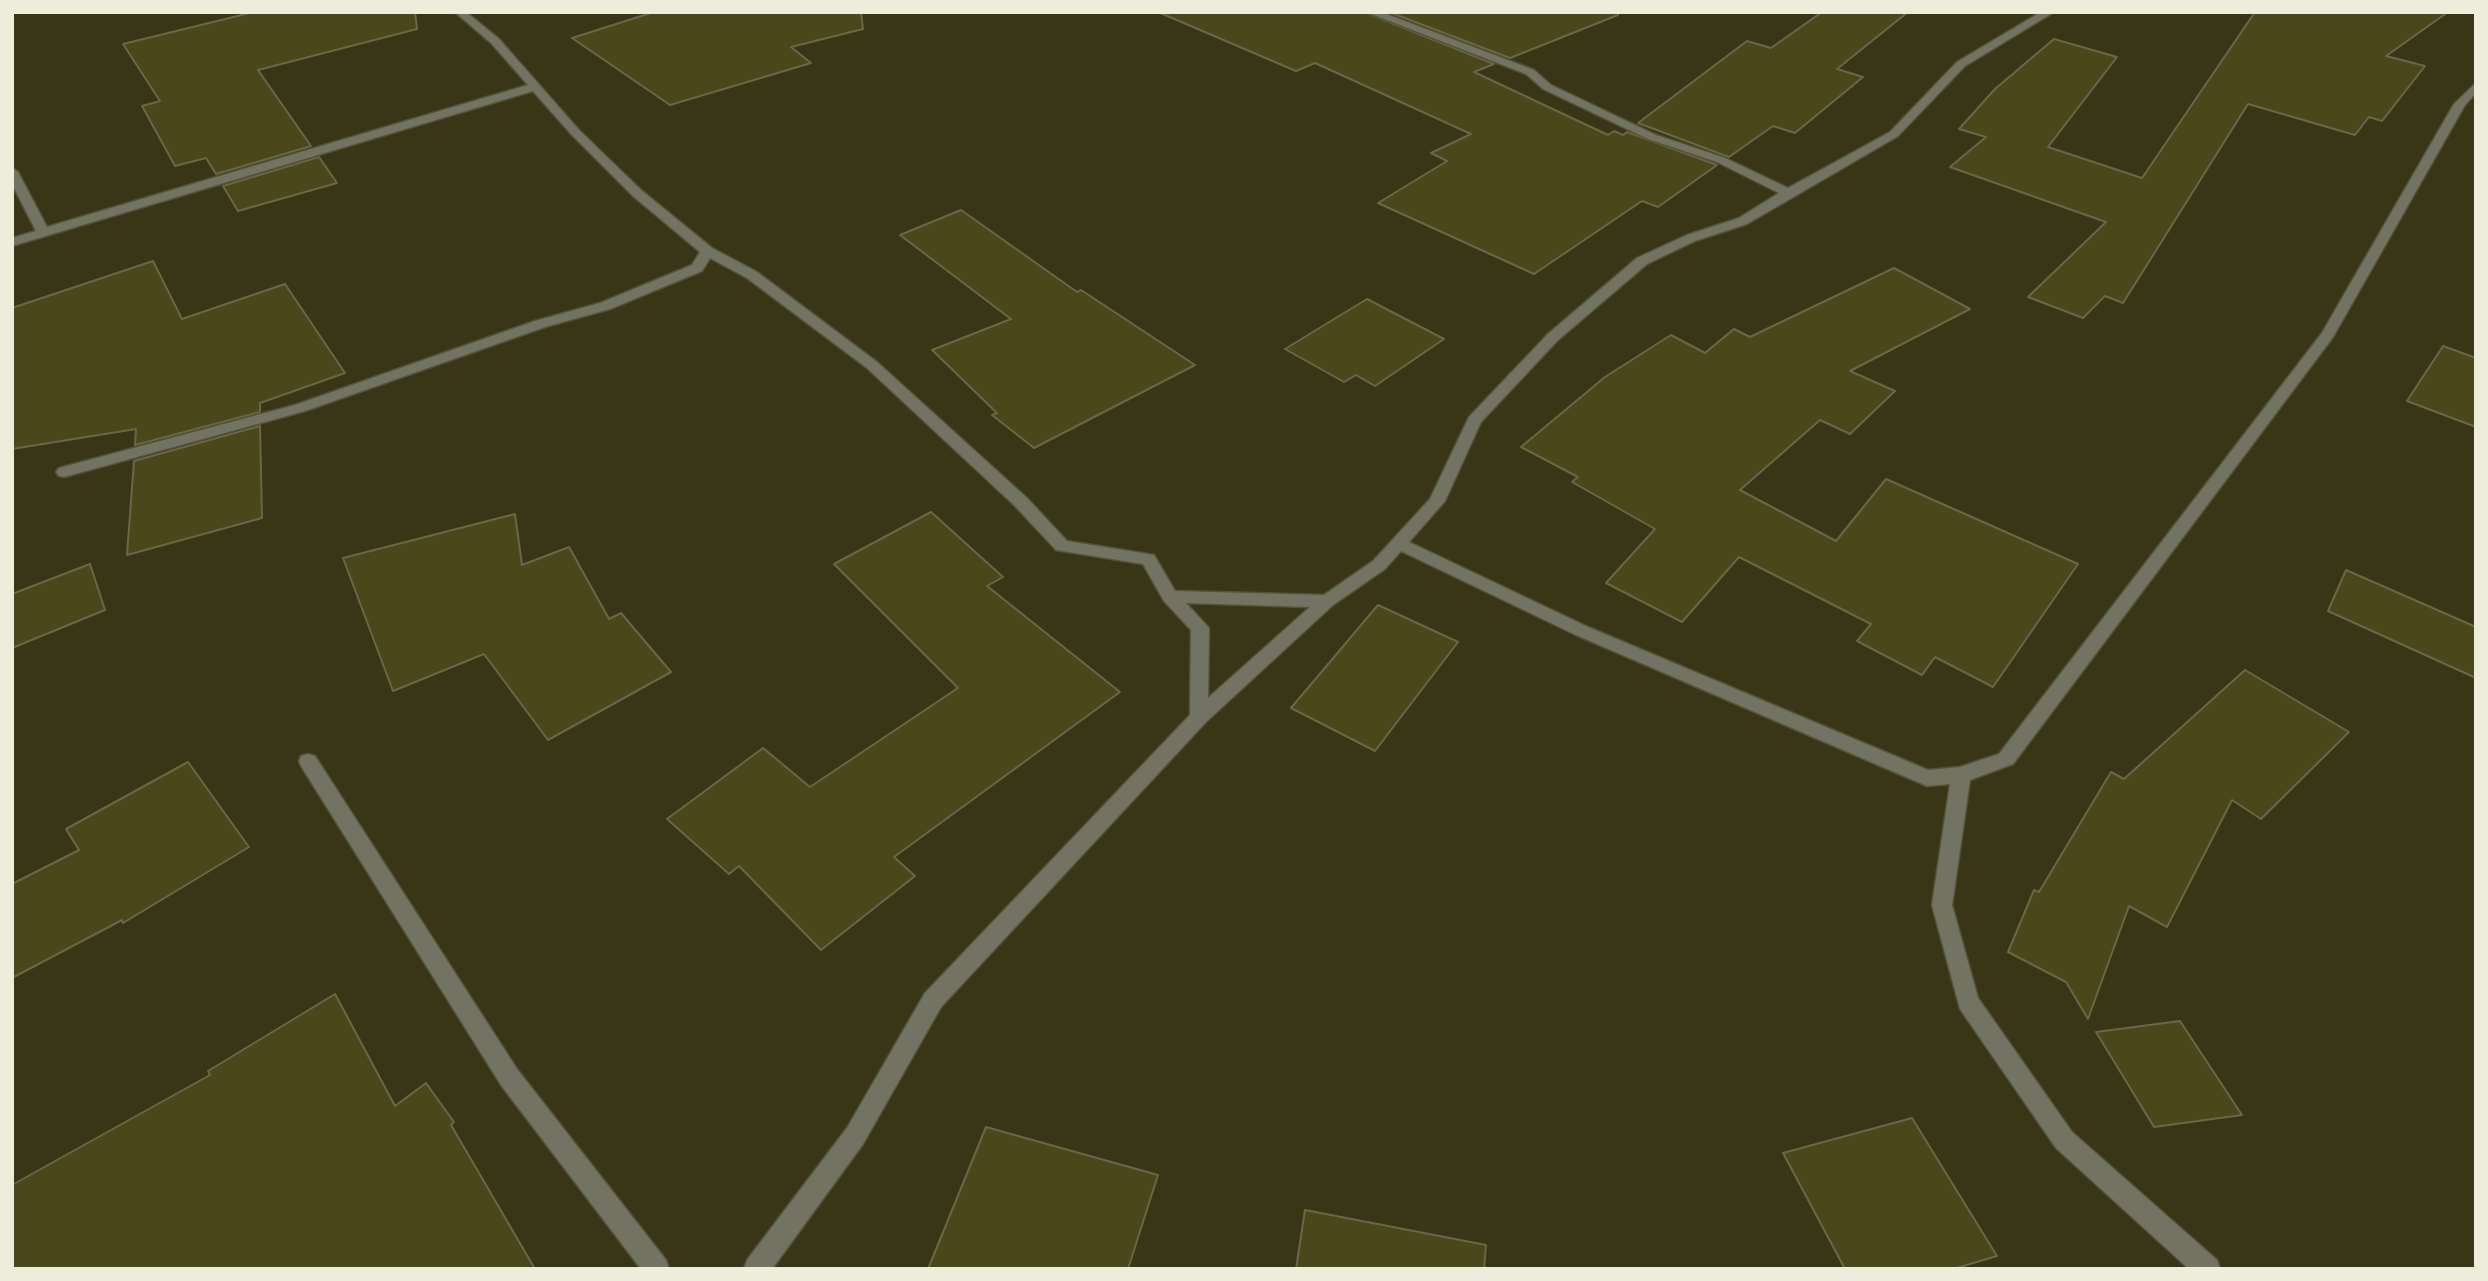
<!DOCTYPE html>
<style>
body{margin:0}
#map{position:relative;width:2488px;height:1281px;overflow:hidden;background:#383617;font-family:Signika,sans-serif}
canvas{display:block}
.frame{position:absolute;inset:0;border:14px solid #eeeddb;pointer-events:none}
</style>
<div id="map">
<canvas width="2488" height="1281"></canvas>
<div class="frame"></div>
</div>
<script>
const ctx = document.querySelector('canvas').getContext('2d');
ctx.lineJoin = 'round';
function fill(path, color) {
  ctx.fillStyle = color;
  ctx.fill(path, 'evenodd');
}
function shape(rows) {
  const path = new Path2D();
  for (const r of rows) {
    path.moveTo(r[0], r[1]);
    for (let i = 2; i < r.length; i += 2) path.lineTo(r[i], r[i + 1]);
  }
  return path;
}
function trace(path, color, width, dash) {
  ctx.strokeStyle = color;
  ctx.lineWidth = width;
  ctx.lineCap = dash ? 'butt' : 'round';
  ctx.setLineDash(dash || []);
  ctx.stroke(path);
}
const building = shape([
 [254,12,415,12,417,29,258,70,311,146,216,174,206,158,175,166,142,106,160,101,123,44,254,12],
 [654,12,861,12,863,29,791,47,811,63,670,105,572,38,654,12],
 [1158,12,1364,12,1494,64,1474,72,1608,135,1614,131,1623,135,1627,132,1717,165,1658,207,1642,201,1534,274,1378,203,1447,161,1431,153,1471,134,1315,63,1296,71,1158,12],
 [1389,12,1618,12,1618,15,1510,58,1389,12],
 [1822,12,1908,12,1837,69,1863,77,1795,133,1773,126,1729,157,1638,123,1747,41,1771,48,1822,12],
 [2255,12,2448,12,2386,56,2425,66,2382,121,2369,117,2355,135,2248,104,2123,303,2105,296,2083,318,2028,297,2106,222,1950,167,1986,137,1959,129,1995,89,2054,39,2117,57,2048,147,2142,178,2255,12],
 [319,157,337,183,238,211,223,186,319,157],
 [961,210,1077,292,1081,290,1195,365,1034,448,992,415,997,413,932,350,1011,319,900,235,961,210],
 [153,261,182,319,285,284,345,373,260,403,260,412,135,445,136,429,12,449,12,308,153,261],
 [1894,268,1970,309,1850,371,1895,391,1850,434,1820,420,1740,490,1836,541,1886,479,2078,564,1993,687,1935,657,1922,675,1857,641,1871,624,1739,557,1682,622,1606,583,1655,529,1572,482,1578,477,1521,447,1605,377,1671,335,1705,353,1734,329,1750,337,1894,268],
 [1367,299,1444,339,1375,386,1356,375,1344,382,1285,349,1367,299],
 [2443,346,2476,358,2476,427,2407,401,2443,346],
 [260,426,262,518,127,555,134,461,260,426],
 [931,512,1003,577,987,586,1120,692,894,857,915,876,821,950,739,866,729,874,667,819,763,748,810,787,958,688,834,564,931,512],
 [515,514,522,565,569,547,609,619,621,613,671,672,548,740,484,654,393,691,343,558,515,514],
 [90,564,105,610,12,648,12,594,90,564],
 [2346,570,2476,627,2476,678,2328,611,2346,570],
 [1378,605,1458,642,1375,751,1291,708,1378,605],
 [2245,670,2349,732,2261,819,2232,800,2167,927,2129,906,2088,1019,2066,982,2008,952,2034,890,2039,892,2111,772,2124,779,2245,670],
 [188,762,249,847,123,923,122,920,12,978,12,884,79,850,66,829,188,762],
 [335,994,395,1106,426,1083,454,1122,451,1125,535,1269,12,1269,12,1185,210,1075,208,1071,335,994],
 [2180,1021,2242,1115,2154,1127,2096,1032,2180,1021],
 [1912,1118,1997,1256,1953,1269,1845,1269,1783,1153,1912,1118],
 [986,1127,1158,1175,1128,1269,928,1269,986,1127],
 [1305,1210,1486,1245,1484,1269,1296,1269,1305,1210]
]);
const street = shape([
 [455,12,466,12,499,39,579,130,641,190,712,248,757,272,877,362,1027,498,1067,541,1154,555,1175,591,1324,595,1373,561,1430,499,1469,417,1548,334,1637,258,1687,235,1739,218,1779,193,1717,162,1648,139,1543,89,1526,74,1366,12,1381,12,1534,70,1551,85,1656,135,1725,158,1788,188,1890,132,1957,62,2041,12,2054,12,1965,66,1898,136,1747,224,1695,241,1647,264,1558,340,1481,422,1445,501,1409,542,1588,627,1928,770,1960,767,1999,754,2322,333,2454,104,2476,83,2476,93,2465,105,2333,337,2013,764,1970,780,1952,905,1978,998,2072,1132,2217,1260,2220,1269,2189,1269,2056,1148,1960,1009,1932,905,1950,784,1927,786,1920,783,1576,635,1401,551,1385,569,1333,605,1206,722,941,1007,863,1144,772,1269,744,1269,747,1260,847,1128,925,993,1190,715,1191,630,1164,601,1143,564,1056,550,1015,506,867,368,747,278,710,258,702,271,610,309,545,327,305,411,64,477,59,476,56,472,59,468,295,405,535,321,600,303,692,265,700,252,633,196,571,134,533,91,12,246,12,238,36,231,12,184,12,168,18,172,47,227,528,85,491,43,455,12],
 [1186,603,1310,607,1208,698,1209,628,1186,603],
 [308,754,315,756,517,1069,666,1260,669,1269,641,1269,501,1085,301,766,299,761,301,756,308,754]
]);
fill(building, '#4a471b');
trace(building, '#696747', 2);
trace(street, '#555336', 3);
fill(street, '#737364');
</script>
